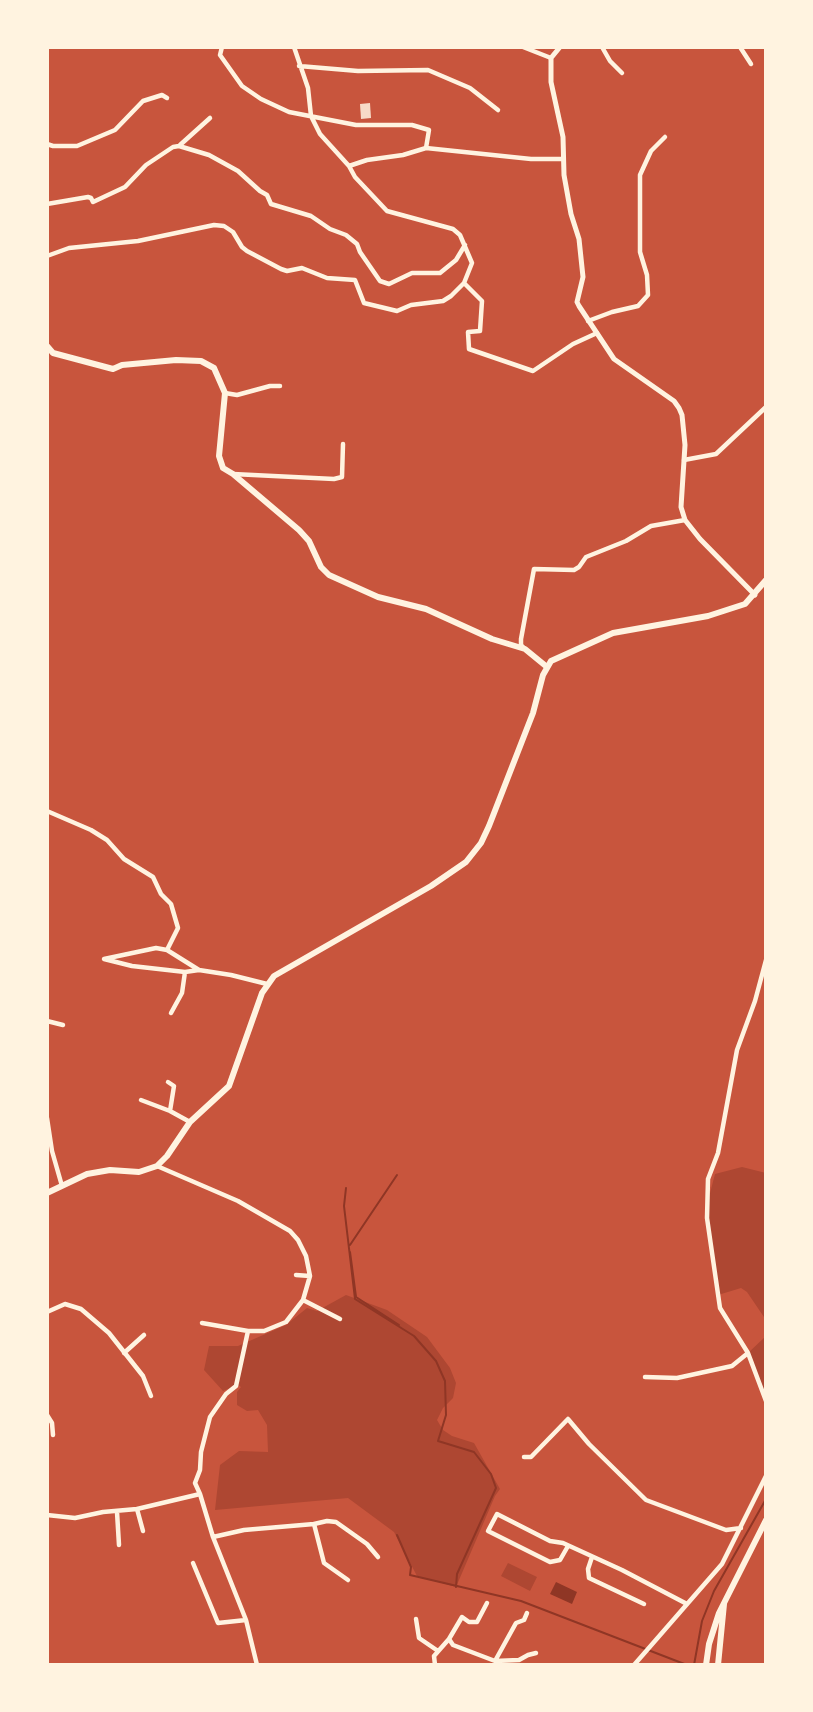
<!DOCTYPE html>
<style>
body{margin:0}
#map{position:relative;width:813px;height:1712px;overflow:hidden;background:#c8553d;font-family:"Titillium Web",sans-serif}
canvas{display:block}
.frame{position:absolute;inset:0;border:49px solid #fff3e0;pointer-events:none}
</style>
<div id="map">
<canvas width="813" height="1712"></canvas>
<div class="frame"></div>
</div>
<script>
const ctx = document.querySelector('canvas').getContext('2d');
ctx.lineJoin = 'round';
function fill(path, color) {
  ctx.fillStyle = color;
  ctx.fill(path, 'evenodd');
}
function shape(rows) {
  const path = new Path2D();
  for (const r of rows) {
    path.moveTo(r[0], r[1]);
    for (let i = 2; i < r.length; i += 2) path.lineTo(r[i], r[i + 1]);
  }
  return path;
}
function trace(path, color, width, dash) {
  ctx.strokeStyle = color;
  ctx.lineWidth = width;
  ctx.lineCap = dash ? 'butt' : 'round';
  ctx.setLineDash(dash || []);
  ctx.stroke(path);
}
const green = shape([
 [742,1167,766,1173,766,1320,747,1292,741,1288,718,1295,707,1218,708,1201,715,1174],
 [346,1295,387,1310,427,1337,450,1368,456,1383,453,1398,443,1408,437,1420,443,1430,452,1436,474,1443,500,1489,495,1496,456,1587,417,1576,394,1532,348,1498,215,1510,220,1465,239,1451,268,1452,267,1425,258,1410,247,1411,237,1405,237,1392,241,1387,238,1385,223,1391,204,1370,209,1346,238,1346,286,1325,307,1308,317,1311],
 [766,1336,766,1386,762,1391,748,1353],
 [508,1563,537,1577,530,1591,501,1576]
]);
const water = shape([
 [556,1582,577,1592,572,1604,550,1594]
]);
const stream = shape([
 [346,1188,344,1206,355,1299,414,1336,436,1361,445,1381,446,1415,438,1441,474,1452,491,1474,496,1488,457,1574,456,1587],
 [350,1245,397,1175],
 [350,1252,356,1297,399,1325],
 [397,1535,411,1567,410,1575,521,1601,687,1665],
 [694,1665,702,1621,714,1591,766,1499]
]);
const building = shape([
 [370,103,371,118,361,119,360,104]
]);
const minor = shape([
 [222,47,220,55,242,86,261,99,289,112,356,125,412,125,429,130,426,148],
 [523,47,551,58],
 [602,47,610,61,622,73],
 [740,47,751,64],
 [299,66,358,71,428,70,470,88,498,110],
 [47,144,53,146,77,146,115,130,143,101,162,95,167,98],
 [180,145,210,118],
 [349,166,367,160,403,155,426,148,531,159,563,159],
 [47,204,88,197,91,198,93,202,125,187,146,165,173,147,179,146,209,155,238,171,260,191,267,195,271,204,311,216,330,229,346,235,357,244,360,252,380,281,389,284,412,273,440,273,456,260,465,245],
 [47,256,69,248,138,241,214,225,224,226,233,232,242,247,247,251,281,269,287,271,302,268,327,278,355,280,364,303,397,311,411,305,443,301,451,296,464,283,472,263,460,235,453,229,387,211,355,177,349,166,320,134,311,116,308,88,294,47],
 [464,283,482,301,480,331,468,332,469,349,533,371,573,344,597,333],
 [588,321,612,312,638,306,648,295,647,275,640,252,640,175,651,151,665,137],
 [225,393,237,395,270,386,280,386],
 [684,460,716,454,766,407],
 [233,474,334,479,342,477,343,444],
 [524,648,521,645,521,639,534,569,574,570,579,567,586,557,626,541,651,526,685,520],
 [47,811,91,830,107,840,124,859,153,877,161,894,171,904,178,928,167,950],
 [766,960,755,1001,737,1050,718,1153,708,1179,707,1218,720,1308,748,1353,766,1401],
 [199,970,167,950,156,948,104,959,132,966,185,972,199,970,231,975,267,984],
 [171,1013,182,993,185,972],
 [47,1021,63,1025],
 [168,1082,174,1086,170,1111,190,1122],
 [141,1100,170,1111],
 [47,1118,52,1151,62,1186],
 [157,1166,238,1201,290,1231,298,1240,306,1256,310,1276,303,1300,286,1322,264,1331,248,1331,202,1323],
 [296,1275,310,1276],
 [303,1300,340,1319],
 [47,1312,65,1304,81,1309,109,1333,143,1376,151,1396],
 [124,1353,144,1335],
 [645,1377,677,1378,732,1366,748,1353],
 [47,1415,52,1423,53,1435],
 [524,1457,531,1457,568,1419,589,1444,646,1500,726,1530,741,1528],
 [200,1494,195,1483,200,1470,201,1452,210,1417,226,1394,236,1386,248,1331],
 [137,1509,143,1531],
 [117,1512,119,1545],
 [47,1515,75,1518,103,1512,137,1509,200,1494,213,1537,246,1620,257,1665],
 [314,1524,324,1563,348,1580],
 [213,1537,244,1530,314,1524,327,1521,336,1522,367,1544,378,1557],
 [568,1546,560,1560,550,1562,488,1531,497,1514,550,1541,563,1543,622,1570,687,1604],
 [592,1557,588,1569,589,1578,644,1604],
 [193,1563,218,1623,246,1620],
 [416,1619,419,1638,438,1651],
 [449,1639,462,1617,469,1622,477,1622,487,1603],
 [495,1661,516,1623,524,1620,527,1613],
 [435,1665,434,1656,449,1639,453,1645,495,1661,519,1660,528,1655,536,1653],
 [634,1665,722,1564,766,1476]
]);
const tertiary = shape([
 [560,47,551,58,551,82,563,137,564,175,571,214,579,239,583,277,577,302,579,306,614,359,674,401,679,408,682,415,685,445,681,507,685,520,700,539,755,595]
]);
const secondary = shape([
 [47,346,53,353,113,369,122,365,176,360,201,361,214,368,225,393,219,456,223,468,233,474,299,530,309,541,321,567,329,575,378,597,426,609,492,639,525,649,547,667]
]);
const primary = shape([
 [47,1193,87,1174,110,1170,139,1172,157,1166,167,1156,190,1122,229,1086,262,993,274,976,431,886,466,862,481,843,489,826,533,713,543,675,551,661,613,633,708,616,745,604,766,580],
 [706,1665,709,1644,719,1613,766,1520],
 [718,1665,724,1604]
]);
fill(green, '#ae4732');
fill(water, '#8f3625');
trace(stream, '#8f3625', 2);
fill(building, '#f7dbc8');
trace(minor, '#fff3e0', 4.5);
trace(tertiary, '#fff3e0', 5);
trace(secondary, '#fff3e0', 6);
trace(primary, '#fff3e0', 6);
</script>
